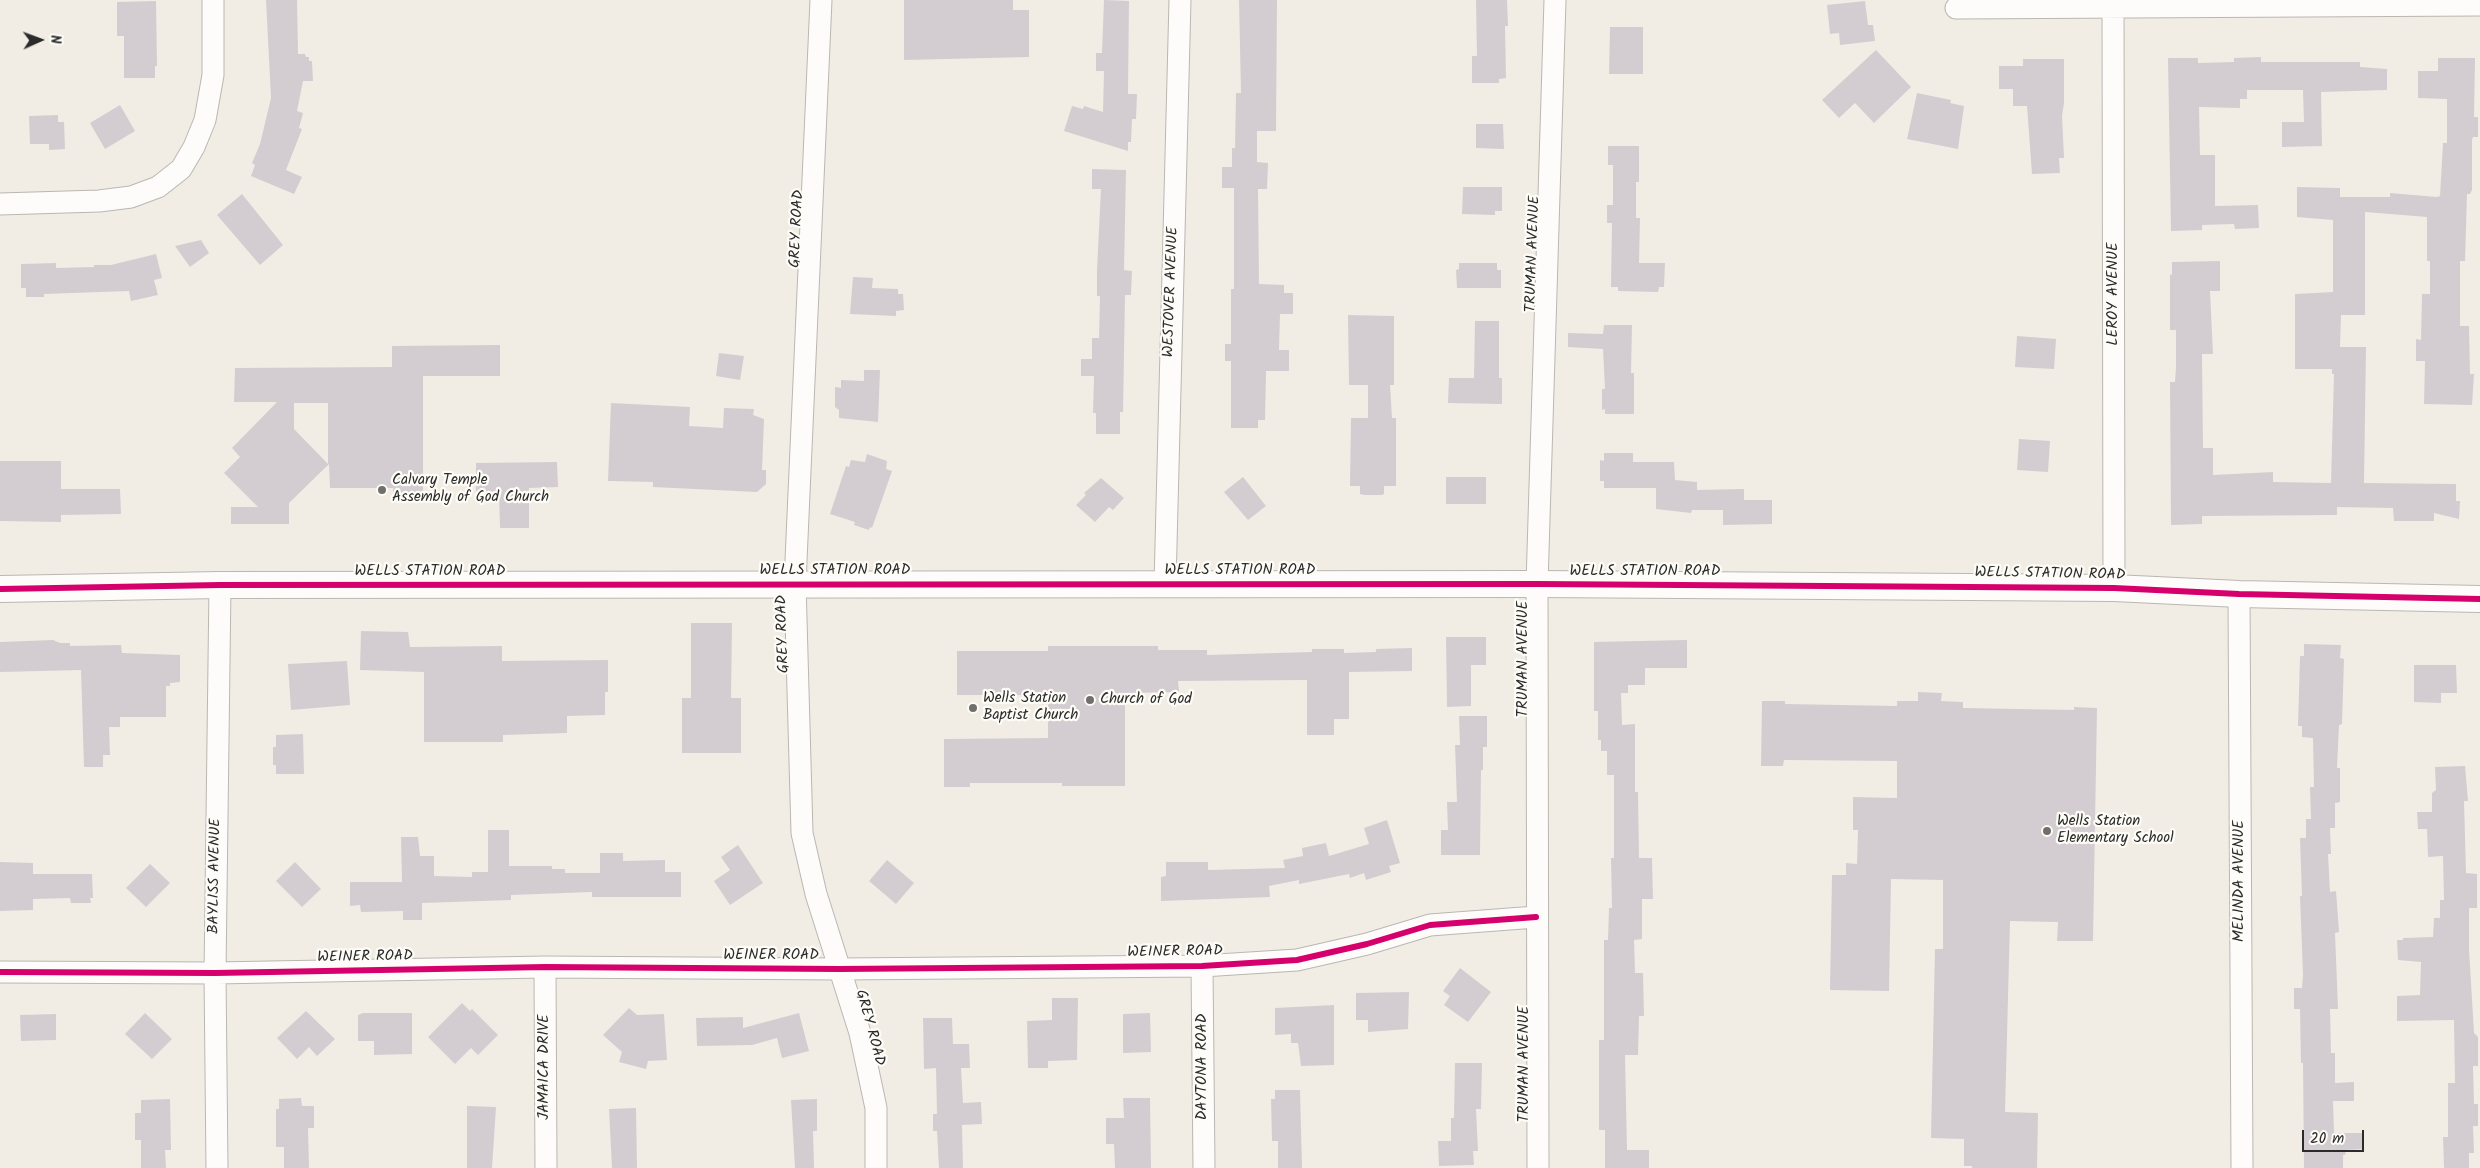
<!DOCTYPE html>
<style>
body{margin:0}
#map{position:relative;width:2480px;height:1168px;overflow:hidden;background:#f1ede4;font-family:Kalam,sans-serif}
canvas{display:block}
.north{position:absolute;left:15px;top:15px;width:50px;height:50px;-webkit-text-stroke:4px #fdfcf7;paint-order:stroke;rotate:88deg;font-size:14px;font-weight:700;line-height:20px;text-align:center;color:#2b2b2b}
.north::after{content:'';display:block;margin:auto;width:18px;height:22px;background:#2b2b2b;clip-path:polygon(50% 0,100% 100%,50% 72%,0 100%)}
.scale{position:absolute;left:2302px;top:1130px;width:62px;height:22px;box-sizing:border-box;border:2px solid #2b2b2b;border-top:0;padding-left:6px;font-size:15px;line-height:18px;white-space:nowrap;color:#2b2b2b;-webkit-text-stroke:4px #fdfcf7;paint-order:stroke}
</style>
<div id="map">
<canvas width="2480" height="1168"></canvas>
<div class="north">N</div>
<div class="scale">20 m</div>
</div>
<script>
const ctx = document.querySelector('canvas').getContext('2d');
ctx.lineJoin = 'round';
function fill(path, color) {
  ctx.fillStyle = color;
  ctx.fill(path, 'evenodd');
}
function shape(rows) {
  const path = new Path2D();
  for (const r of rows) {
    path.moveTo(r[0], r[1]);
    for (let i = 2; i < r.length; i += 2) path.lineTo(r[i], r[i + 1]);
  }
  return path;
}
function trace(path, color, width, dash) {
  ctx.strokeStyle = color;
  ctx.lineWidth = width;
  ctx.lineCap = dash ? 'butt' : 'round';
  ctx.setLineDash(dash || []);
  ctx.stroke(path);
}
function label(font, color, halo, rows, align = 'center') {
  ctx.font = font + ' Kalam,sans-serif';
  ctx.lineWidth = 4.5;
  ctx.setLineDash([]);
  ctx.textBaseline = 'middle';
  ctx.strokeStyle = halo;
  ctx.fillStyle = color;
  for (const [text, x, y, turn = 0] of rows) {
    ctx.save();
    ctx.translate(x, y);
    ctx.rotate((+turn || 0) * Math.PI / 180);
    ctx.textAlign = isNaN(turn) ? turn : align;
    if (halo) ctx.strokeText(text, 0, 0);
    ctx.fillText(text, 0, 0);
    ctx.restore();
  }
}
const building = shape([
 [266,0,297,0,298,54,305,54,306,57,309,57,309,61,312,61,313,81,303,81,297,111,303,113,299,128,302,129,286,170,302,177,294,194,251,176,255,165,252,163,260,144,271,98],
 [904,0,1013,0,1013,10,1029,10,1029,57,904,60],
 [1104,0,1129,1,1128,94,1137,94,1136,119,1132,119,1131,142,1128,142,1128,151,1064,131,1072,106,1083,109,1084,106,1103,112,1104,71,1096,71,1096,53,1102,53],
 [1239,0,1277,0,1276,131,1257,131,1257,162,1268,163,1267,189,1258,189,1259,284,1284,285,1284,293,1293,293,1293,314,1280,314,1279,350,1289,350,1289,371,1266,371,1265,420,1258,420,1258,428,1231,428,1231,361,1225,361,1225,344,1231,344,1231,289,1234,289,1234,188,1222,188,1222,167,1232,167,1232,148,1235,148,1236,93,1241,93],
 [1476,0,1507,0,1508,26,1505,26,1506,78,1499,79,1499,83,1472,83,1472,56,1477,56],
 [156,1,157,66,155,66,155,78,124,78,124,36,117,36,117,2],
 [1865,1,1868,25,1873,25,1875,41,1840,45,1839,33,1830,34,1827,5],
 [1610,27,1643,27,1643,74,1609,74],
 [1876,50,1911,87,1874,123,1855,103,1839,118,1822,100],
 [2261,57,2261,62,2360,62,2360,67,2387,69,2387,90,2321,92,2322,146,2282,147,2282,122,2304,122,2303,90,2247,90,2247,99,2240,99,2240,108,2199,107,2200,155,2215,155,2215,206,2258,205,2259,228,2235,229,2234,224,2202,225,2202,230,2171,231,2168,58,2198,58,2198,63,2234,62,2234,58],
 [2438,58,2475,58,2474,117,2478,117,2478,137,2473,137,2472,140,2472,190,2470,194,2467,194,2465,261,2460,261,2460,326,2469,326,2470,374,2474,374,2472,405,2424,404,2425,361,2416,361,2416,339,2421,340,2422,294,2430,294,2430,261,2427,261,2427,217,2365,212,2365,315,2341,315,2340,347,2366,347,2364,483,2456,484,2456,501,2460,501,2459,519,2434,513,2434,521,2394,521,2393,508,2337,507,2337,515,2202,516,2202,524,2171,525,2170,382,2175,382,2176,367,2176,330,2170,330,2170,274,2172,275,2172,262,2220,261,2220,291,2210,291,2213,354,2202,354,2203,448,2213,448,2213,475,2273,472,2273,482,2331,483,2334,374,2332,374,2332,369,2295,369,2295,294,2333,292,2333,220,2297,217,2297,187,2340,188,2340,197,2390,197,2390,193,2437,197,2440,196,2443,143,2447,143,2447,99,2418,98,2418,71,2438,71],
 [2023,59,2064,59,2064,103,2062,116,2064,158,2059,158,2060,173,2032,174,2027,106,2013,106,2013,89,1999,89,1999,66,2023,66],
 [1917,93,1951,100,1950,103,1964,106,1958,149,1907,139],
 [120,105,135,131,105,149,90,123],
 [58,115,58,122,64,122,65,149,49,150,49,144,30,144,29,116],
 [1476,124,1503,124,1504,149,1476,148],
 [1608,146,1639,146,1639,182,1636,182,1636,218,1640,218,1639,263,1665,263,1664,287,1659,287,1658,292,1618,291,1618,287,1611,287,1612,223,1607,223,1607,205,1613,205,1613,165,1608,165],
 [1092,169,1126,170,1124,270,1132,271,1131,295,1125,295,1123,412,1120,412,1120,434,1096,434,1096,413,1093,413,1094,376,1081,376,1081,359,1092,359,1092,338,1099,338,1100,296,1097,296,1097,270,1101,189,1092,189],
 [1463,187,1502,187,1502,211,1495,211,1495,215,1462,214],
 [242,194,283,245,260,265,217,215],
 [201,240,209,253,190,267,175,246],
 [156,254,162,278,154,280,158,295,131,301,129,291,44,294,44,297,26,297,26,288,21,288,21,264,56,263,56,268,94,267,94,265,111,265],
 [1459,263,1497,263,1497,270,1501,270,1501,288,1457,288,1456,270,1459,269],
 [853,277,873,278,872,288,898,289,898,294,903,294,904,310,896,311,896,316,850,314],
 [1348,315,1394,316,1394,385,1390,385,1392,418,1396,418,1396,486,1384,486,1384,494,1382,495,1364,495,1360,494,1360,486,1350,486,1351,418,1368,418,1368,385,1349,385],
 [1475,321,1499,321,1499,378,1502,378,1502,404,1448,403,1449,378,1474,378],
 [1604,325,1632,325,1631,373,1634,373,1634,414,1605,414,1605,409,1602,410,1602,389,1605,389,1603,349,1568,347,1568,333,1603,334],
 [2017,336,2056,339,2054,369,2015,367],
 [500,345,500,376,423,376,423,499,404,499,404,496,393,495,393,488,330,488,329,464,289,503,289,524,231,524,231,507,258,507,224,473,240,457,232,448,277,402,234,402,235,368,392,367,392,346],
 [294,403,328,403,328,464,294,429],
 [719,353,744,356,740,380,716,376],
 [864,370,880,370,878,422,839,418,839,410,835,407,835,387,841,388,841,380,864,381],
 [611,403,690,407,689,426,723,428,724,408,754,409,753,415,764,419,762,470,766,470,766,484,757,492,653,487,653,482,608,481],
 [2019,439,2050,441,2048,472,2017,470],
 [1604,453,1633,453,1633,462,1674,462,1675,480,1697,482,1697,490,1744,489,1744,500,1772,500,1772,524,1723,525,1723,510,1692,510,1691,513,1656,509,1656,488,1604,488,1604,481,1600,481,1600,460,1604,461],
 [867,454,887,461,886,469,892,471,872,528,870,527,869,530,854,525,855,522,830,514,846,466,849,467,851,460,865,462],
 [0,461,61,461,61,489,120,489,121,514,61,515,61,522,0,521],
 [557,462,558,487,529,488,529,528,500,528,499,492,476,491,476,463],
 [1243,477,1266,506,1248,520,1224,492],
 [1446,477,1486,477,1486,504,1446,504],
 [1101,478,1124,498,1113,510,1109,507,1095,522,1076,505,1086,495,1084,493],
 [691,623,732,623,731,698,741,698,741,753,682,753,682,698,691,698],
 [361,631,408,632,410,647,502,646,502,661,608,660,608,692,605,692,605,715,567,716,567,733,503,735,503,742,424,742,424,672,360,670],
 [1446,637,1486,637,1486,665,1471,665,1471,706,1447,707],
 [53,640,60,643,70,643,70,646,121,645,122,653,180,655,180,682,170,683,170,686,166,686,166,717,120,717,120,727,109,727,110,755,103,755,103,767,84,767,81,670,0,672,0,642],
 [1687,640,1687,668,1645,668,1645,685,1628,685,1628,693,1621,693,1622,725,1635,724,1635,792,1638,792,1639,858,1652,858,1653,899,1642,899,1642,939,1634,940,1635,973,1643,973,1644,1016,1639,1016,1638,1055,1625,1055,1627,1150,1649,1150,1649,1168,1605,1168,1605,1130,1599,1130,1599,1040,1604,1040,1604,940,1608,940,1609,908,1612,908,1611,858,1614,858,1614,775,1607,775,1607,751,1601,751,1601,740,1598,740,1598,711,1594,711,1594,642],
 [2304,644,2341,645,2340,658,2344,659,2342,724,2339,725,2337,768,2340,768,2340,802,2335,803,2335,828,2330,828,2331,854,2328,854,2330,892,2336,891,2339,932,2335,933,2338,1009,2330,1009,2331,1053,2335,1053,2335,1083,2354,1082,2354,1101,2333,1101,2334,1133,2362,1133,2363,1149,2346,1150,2345,1155,2343,1155,2343,1168,2304,1168,2303,1063,2301,1063,2300,1009,2294,1009,2294,988,2302,988,2303,975,2300,896,2302,896,2300,838,2306,838,2306,819,2311,819,2310,787,2314,787,2313,738,2302,737,2302,726,2298,726,2300,656,2304,656],
 [1048,646,1158,646,1158,650,1207,650,1207,655,1312,652,1312,649,1344,649,1344,653,1376,652,1376,649,1412,648,1412,671,1349,672,1349,719,1334,719,1334,735,1307,735,1307,680,1178,681,1179,692,1125,693,1125,786,1062,786,1062,783,970,783,970,787,944,787,944,739,1048,738,1048,695,957,695,957,651,1048,651],
 [347,661,350,705,291,710,288,664],
 [2414,665,2456,665,2457,693,2441,693,2441,703,2414,702],
 [1918,692,1942,693,1941,701,1963,702,1963,708,2074,710,2074,707,2097,708,2093,941,2057,941,2058,922,2010,921,2005,1112,2038,1113,2037,1168,1972,1168,1972,1166,1964,1166,1964,1139,1931,1138,1935,949,1943,949,1943,880,1891,879,1889,991,1830,990,1832,875,1846,875,1846,863,1857,864,1858,830,1853,830,1853,797,1897,798,1897,761,1784,760,1783,766,1761,766,1762,701,1785,701,1785,704,1897,706,1897,701,1918,701],
 [1459,716,1487,716,1487,747,1483,747,1483,770,1481,770,1480,855,1441,855,1441,830,1448,830,1447,802,1457,802,1455,745,1460,745],
 [303,734,304,774,276,774,276,765,273,765,273,747,276,747,276,735],
 [2465,766,2468,801,2464,801,2466,873,2477,874,2477,908,2469,908,2469,949,2474,1033,2478,1037,2478,1066,2473,1066,2474,1104,2478,1104,2478,1126,2473,1126,2474,1153,2469,1153,2469,1168,2444,1168,2443,1137,2448,1137,2448,1083,2455,1083,2454,1020,2397,1021,2397,996,2420,995,2421,962,2398,960,2397,940,2403,940,2403,938,2433,937,2434,918,2440,918,2440,900,2444,900,2443,856,2428,857,2427,829,2418,829,2417,812,2432,812,2432,793,2436,790,2435,767],
 [1387,820,1400,863,1389,866,1391,872,1366,880,1364,873,1350,878,1349,874,1299,884,1299,880,1269,886,1270,897,1161,901,1161,877,1166,876,1166,862,1208,862,1208,870,1285,868,1283,860,1303,856,1302,848,1326,843,1329,856,1369,844,1364,828],
 [488,830,509,830,509,866,552,866,552,869,565,869,565,873,600,873,600,853,623,853,623,861,665,860,665,872,681,872,681,897,592,897,592,892,511,895,511,900,422,903,422,920,403,920,403,911,361,912,360,905,350,906,350,882,402,882,401,837,418,837,420,856,434,856,434,876,472,877,472,872,488,872],
 [738,845,763,883,730,905,714,881,730,870,721,857],
 [887,860,914,883,896,904,869,881],
 [0,862,33,863,33,874,92,874,93,898,90,898,91,903,71,903,70,898,33,899,33,910,0,911],
 [295,862,321,889,302,907,276,881],
 [150,864,170,883,146,907,126,888],
 [1460,968,1491,992,1468,1022,1444,1005,1450,996,1443,991],
 [1409,992,1408,1029,1368,1032,1368,1020,1356,1020,1356,993],
 [1052,998,1078,998,1077,1060,1048,1061,1048,1068,1028,1068,1027,1021,1052,1020],
 [462,1003,470,1011,472,1009,498,1035,478,1055,471,1048,455,1064,428,1037],
 [1334,1005,1334,1065,1301,1066,1298,1043,1291,1043,1291,1034,1275,1035,1275,1008],
 [629,1008,637,1015,664,1014,667,1060,648,1061,646,1069,619,1062,622,1052,603,1035],
 [306,1011,335,1039,317,1056,309,1047,297,1059,277,1038],
 [145,1013,172,1039,152,1059,125,1034],
 [363,1013,412,1013,412,1054,374,1055,374,1041,358,1041,358,1015],
 [799,1013,809,1051,782,1058,777,1038,752,1045,697,1046,696,1018,743,1017,743,1028],
 [1150,1013,1151,1052,1123,1053,1123,1014],
 [56,1014,56,1040,21,1041,20,1015],
 [923,1018,952,1018,953,1044,969,1044,970,1068,961,1068,963,1103,981,1102,982,1124,962,1125,963,1168,939,1168,937,1131,933,1131,933,1114,937,1114,936,1068,924,1069],
 [1455,1063,1482,1063,1481,1109,1476,1109,1478,1151,1473,1151,1474,1165,1439,1166,1438,1141,1451,1141,1451,1118,1454,1118],
 [1275,1090,1300,1090,1302,1168,1278,1168,1278,1141,1272,1141,1271,1099,1275,1099],
 [301,1098,302,1106,314,1106,314,1128,308,1128,309,1168,284,1168,284,1147,276,1147,276,1109,279,1109,279,1099],
 [1123,1098,1150,1098,1151,1168,1115,1168,1114,1144,1106,1144,1106,1118,1124,1118],
 [170,1099,171,1150,165,1150,166,1168,141,1168,141,1140,135,1140,135,1113,141,1113,141,1100],
 [817,1099,817,1131,813,1131,814,1168,795,1168,791,1100],
 [467,1106,496,1107,492,1168,467,1168],
 [636,1108,637,1168,612,1168,609,1109]
]);
const minor = shape([
 [821,0,795,583,802,833,816,894,860,1033,876,1108,876,1168],
 [2113,0,2114,588],
 [1956,8,2480,5],
 [0,204,99,201,131,197,158,187,181,169,194,147,205,120,213,75,213,0],
 [1165,584,1180,0],
 [2239,594,2242,1168],
 [1202,966,1204,1168],
 [545,967,546,1168],
 [0,972,215,973,545,967,839,969,1202,966,1297,960,1367,944,1430,925,1536,917],
 [217,1168,215,973,220,585],
 [1538,1168,1537,584,1555,0]
]);
const tertiary = shape([
 [0,589,220,585,1537,584,2114,588,2239,594,2480,599]
]);
const cycleway = shape([
 [0,589,220,585,1537,584,2114,588,2239,594,2480,599],
 [0,972,215,973,545,967,839,969,1202,966,1297,960,1367,944,1430,925,1536,917]
]);
const markers = [
 [382,490,5,"#706f6c"],
 [1090,700,5,"#706f6c"],
 [973,708,5,"#706f6c"],
 [2047,831,5,"#706f6c"]
];
const streetNames = [
 ["GREY ROAD",798,229,-87],
 ["TRUMAN AVENUE",1534,254,-88],
 ["WESTOVER AVENUE",1172,292,-88],
 ["LEROY AVENUE",2114,294,-90],
 ["WELLS STATION ROAD",835,571],
 ["WELLS STATION ROAD",1240,571],
 ["WELLS STATION ROAD",430,572],
 ["WELLS STATION ROAD",1645,572],
 ["WELLS STATION ROAD",2050,575,1],
 ["GREY ROAD",784,634,-92],
 ["TRUMAN AVENUE",1524,659,-90],
 ["BAYLISS AVENUE",216,876,-89],
 ["MELINDA AVENUE",2240,881,-90],
 ["WEINER ROAD",1175,953,-1],
 ["WEINER ROAD",771,956],
 ["WEINER ROAD",365,958,-1],
 ["GREY ROAD",869,1028,75],
 ["TRUMAN AVENUE",1525,1064,-90],
 ["JAMAICA DRIVE",545,1067,-90],
 ["DAYTONA ROAD",1203,1067,-90]
];
const poiNames = [
 ["Calvary Temple",392,481],
 ["Assembly of God Church",392,498],
 ["Wells Station",983,699],
 ["Baptist Church",983,716],
 ["Church of God",1100,700],
 ["Wells Station",2057,822],
 ["Elementary School",2057,839]
];
fill(building, '#d3cdd1');
trace(minor, '#bab7b1', 23);
trace(tertiary, '#bab7b1', 28);
trace(minor, '#fdfcfb', 21);
trace(tertiary, '#fdfcfb', 26);
trace(cycleway, '#d6006c', 6);
for (const [x, y, r, color] of markers) {
  const dot = new Path2D();
  dot.arc(x, y, r, 0, 2 * Math.PI);
  ctx.fillStyle = color;
  ctx.fill(dot);
  trace(dot, '#fdfcf7', 2);
}
label('15px', '#2b2b2b', '#fdfcf7', streetNames);
label('15px', '#2b2b2b', '#fdfcf7', poiNames, 'left');
</script>
